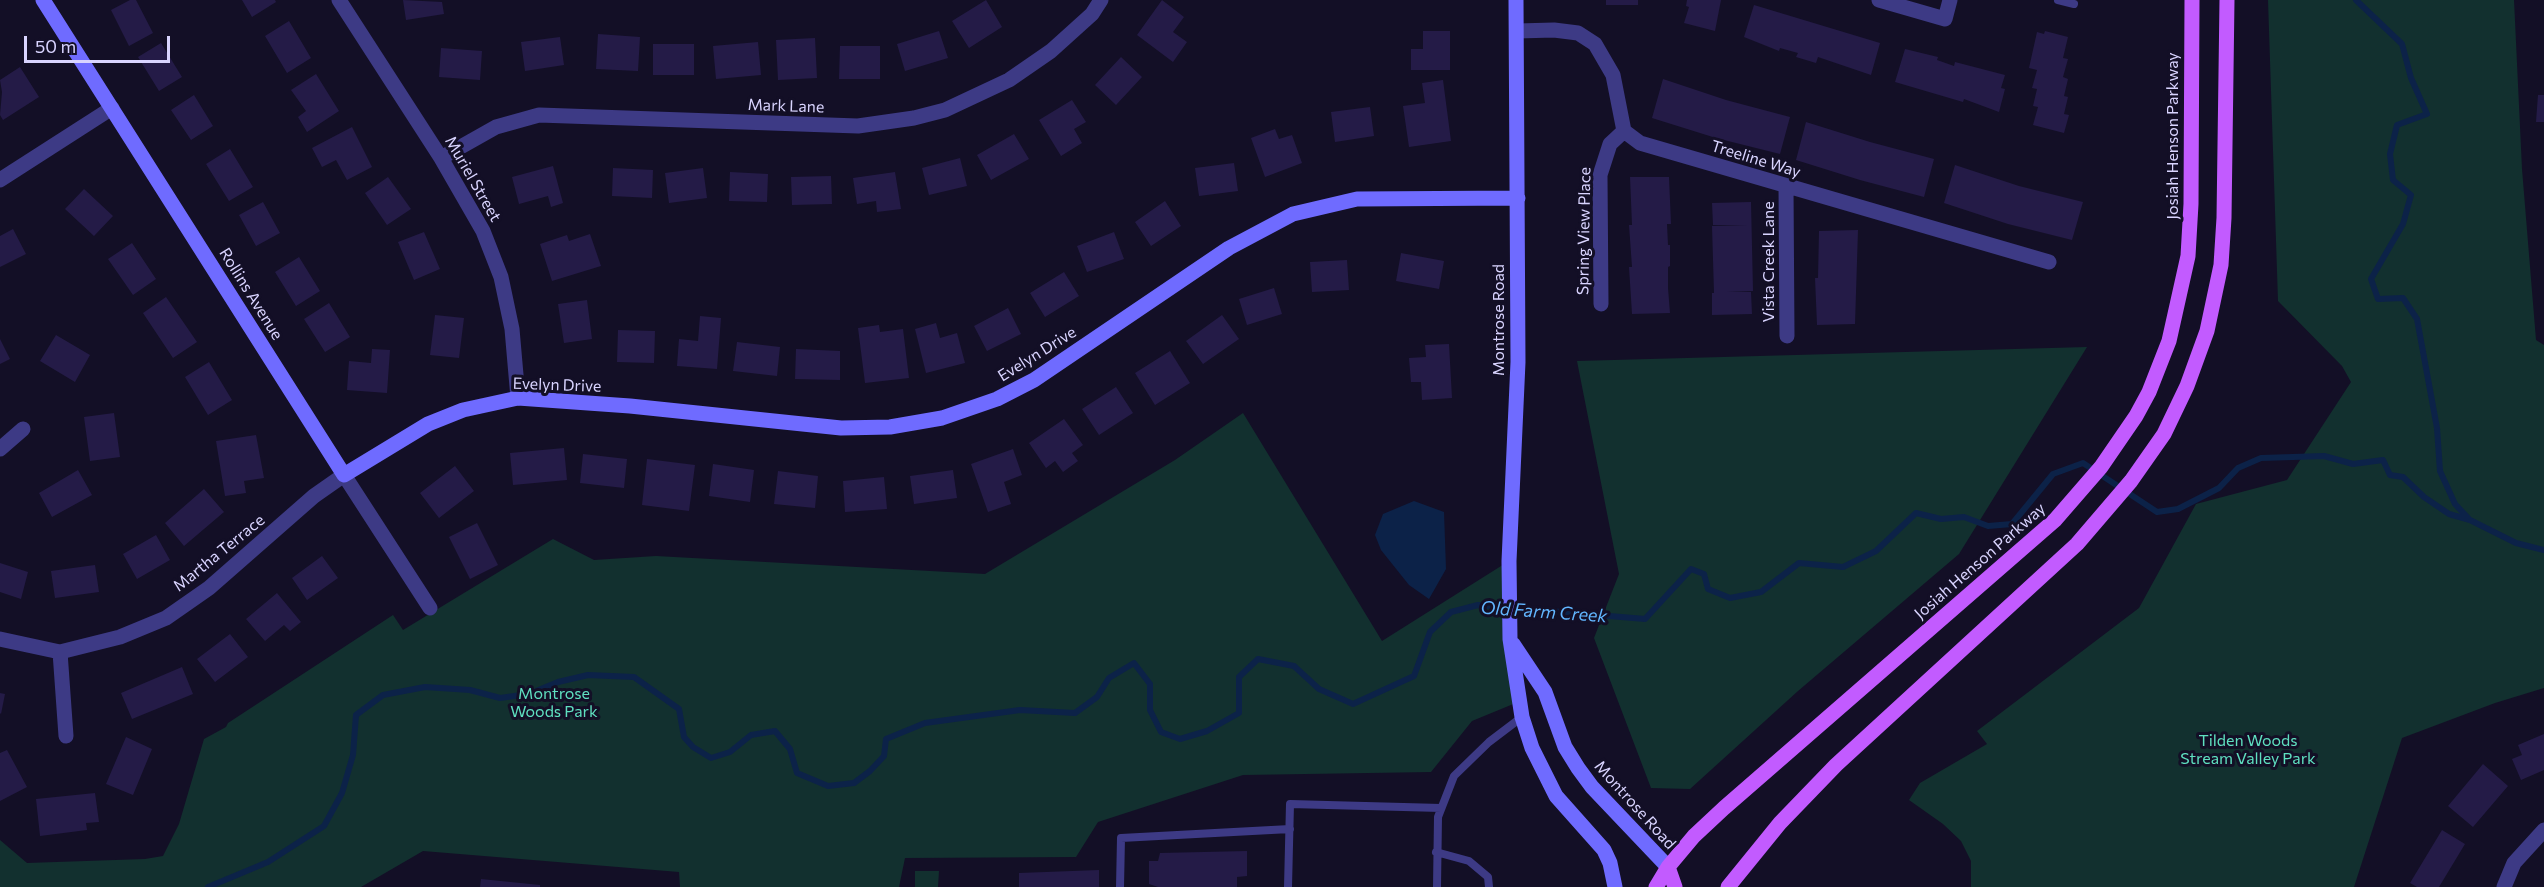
<!DOCTYPE html>
<style>
body{margin:0}
#map{position:relative;width:2544px;height:887px;overflow:hidden;background:#130f26;font-family:Commissioner,sans-serif}
canvas{display:block}
.scale{position:absolute;left:24px;top:36px;width:146px;height:27px;box-sizing:border-box;border:3px solid #d9d4ff;border-top:0;padding-left:8px;font-size:18px;line-height:21px;white-space:nowrap;color:#d9d4ff;-webkit-text-stroke:4px #130f26;paint-order:stroke}
</style>
<div id="map">
<canvas width="2544" height="887"></canvas>
<div class="scale">50 m</div>
</div>
<script>
const ctx = document.querySelector('canvas').getContext('2d');
ctx.lineJoin = 'round';
function fill(path, color) {
  ctx.fillStyle = color;
  ctx.fill(path, 'evenodd');
}
function shape(rows) {
  const path = new Path2D();
  for (const r of rows) {
    path.moveTo(r[0], r[1]);
    for (let i = 2; i < r.length; i += 2) path.lineTo(r[i], r[i + 1]);
  }
  return path;
}
function trace(path, color, width, dash) {
  ctx.strokeStyle = color;
  ctx.lineWidth = width;
  ctx.lineCap = dash ? 'butt' : 'round';
  ctx.setLineDash(dash || []);
  ctx.stroke(path);
}
function label(font, color, halo, rows, align = 'center') {
  ctx.font = font + ' Commissioner,sans-serif';
  ctx.lineWidth = 6;
  ctx.setLineDash([]);
  ctx.textBaseline = 'middle';
  ctx.strokeStyle = halo;
  ctx.fillStyle = color;
  for (const [text, x, y, turn = 0] of rows) {
    ctx.save();
    ctx.translate(x, y);
    ctx.rotate((+turn || 0) * Math.PI / 180);
    ctx.textAlign = isNaN(turn) ? turn : align;
    if (halo) ctx.strokeText(text, 0, 0);
    ctx.fillText(text, 0, 0);
    ctx.restore();
  }
}
const green = shape([
 [2268,0,2514,0,2522,169,2536,340,2544,345,2544,688,2495,703,2402,738,2354,887,1971,887,1971,861,1961,841,1943,824,1909,800,1920,783,1987,744,1977,731,2139,608,2196,504,2287,480,2351,382,2342,366,2278,301],
 [2087,347,1959,554,1798,691,1690,789,1651,788,1594,638,1619,574,1577,361],
 [1243,413,1382,641,1509,561,1523,700,1472,721,1431,772,1243,775,1098,822,1076,857,905,858,899,887,680,887,679,872,423,851,361,887,0,887,0,840,27,863,145,859,163,856,179,824,204,739,226,727,228,723,393,615,403,630,553,539,594,560,656,556,985,574,1175,460],
 [915,871,939,871,938,887,915,887]
]);
const water = shape([
 [1414,501,1444,512,1446,569,1429,599,1409,585,1381,550,1375,535,1383,514]
]);
const stream = shape([
 [2356,0,2402,44,2411,78,2427,114,2397,125,2390,154,2393,180,2411,195,2403,224,2371,279,2378,299,2403,298,2417,319,2437,428,2440,471,2455,504,2469,519],
 [208,887,268,862,324,826,342,793,353,755,356,715,383,695,425,687,470,690,500,698,529,694,558,682,588,675,634,677,679,709,684,737,693,747,711,758,730,752,751,735,775,731,790,749,797,773,828,786,854,783,870,771,884,756,886,739,925,723,1020,710,1075,713,1097,697,1109,678,1134,663,1150,684,1150,710,1161,732,1180,739,1207,731,1239,713,1239,677,1258,659,1294,666,1319,689,1353,704,1414,676,1430,632,1451,612,1478,605,1645,619,1691,569,1704,574,1708,589,1730,598,1761,592,1799,563,1843,567,1876,551,1916,513,1941,519,1964,517,1988,526,2012,524,2053,474,2083,463,2157,512,2178,509,2219,488,2238,468,2261,458,2324,456,2353,464,2383,460,2390,475,2403,477,2424,497,2449,514,2470,520,2516,543,2544,550]
]);
const building = shape([
 [130,0,136,0,153,33,129,46,111,10],
 [242,0,275,0,276,2,252,17],
 [403,0,442,2,444,14,406,20],
 [986,0,1002,27,969,48,952,21],
 [1162,0,1184,17,1173,32,1187,42,1173,62,1137,35],
 [1606,0,1638,0,1638,5,1606,5],
 [1687,0,1721,0,1715,31,1684,23,1689,7,1686,6],
 [1754,5,1880,43,1871,75,1818,57,1816,63,1796,57,1798,53,1780,48,1779,51,1744,37],
 [289,21,311,58,287,73,265,36],
 [939,31,948,58,905,71,897,44],
 [1423,31,1450,31,1450,70,1411,70,1411,49,1423,49],
 [2045,31,2068,37,2063,58,2068,59,2063,77,2068,79,2064,96,2068,97,2064,114,2069,115,2064,133,2033,125,2038,107,2033,106,2037,89,2032,88,2037,70,2029,68,2037,32,2044,34],
 [598,34,640,37,638,71,596,69],
 [560,37,564,65,525,71,521,42],
 [815,38,817,78,778,80,776,40],
 [758,42,761,75,716,79,713,46],
 [161,43,182,77,159,91,138,57],
 [653,44,694,44,694,75,653,75],
 [840,46,880,46,880,79,839,79],
 [441,48,482,51,480,80,439,77],
 [1905,49,1938,57,1937,60,1954,66,1955,62,2005,75,2001,88,2005,89,1999,112,1964,99,1963,102,1895,82],
 [1121,57,1142,77,1116,105,1095,85],
 [20,67,39,97,3,120,0,115,2,92,0,80],
 [316,74,339,111,307,132,298,117,306,111,291,90],
 [1663,79,1726,100,1790,117,1780,154,1716,138,1652,118],
 [1443,80,1451,141,1409,147,1403,106,1425,103,1422,83],
 [194,95,213,126,191,140,171,110],
 [2538,95,2544,95,2544,122,2536,122],
 [1072,100,1086,122,1074,129,1082,143,1061,156,1039,120],
 [1370,107,1374,136,1335,142,1331,112],
 [1806,122,1870,142,1934,159,1924,197,1860,180,1796,160],
 [352,127,372,167,347,180,336,160,322,167,312,148],
 [1275,129,1279,139,1292,135,1302,163,1265,177,1251,138],
 [1014,134,1029,159,991,180,977,155],
 [230,149,253,187,229,201,206,164],
 [960,158,967,186,929,195,922,168],
 [1234,163,1238,191,1199,196,1195,168],
 [1955,165,2019,186,2083,202,2072,240,2008,224,1944,203],
 [553,166,563,203,551,207,548,196,519,204,512,177],
 [613,168,653,170,652,198,612,196],
 [703,168,707,198,669,203,665,173],
 [730,172,768,174,767,202,729,201],
 [895,172,901,209,877,212,876,201,857,204,853,178],
 [831,176,832,204,792,205,791,177],
 [388,177,411,209,387,225,365,193],
 [1630,177,1669,177,1671,224,1667,224,1668,245,1670,245,1670,266,1668,267,1668,288,1670,313,1632,314,1629,267,1632,267,1629,225,1632,225],
 [84,189,113,216,94,236,65,209],
 [1165,201,1181,226,1151,246,1135,222],
 [263,202,280,233,256,246,239,215],
 [1751,202,1753,291,1727,292,1751,292,1752,314,1712,315,1712,293,1714,293,1712,226,1747,225,1713,225,1712,203],
 [13,229,26,254,0,267,0,236],
 [1858,230,1855,324,1817,325,1815,278,1818,278,1819,231],
 [424,232,440,269,414,280,398,242],
 [1114,232,1124,259,1087,272,1077,246],
 [590,234,601,266,552,281,540,244,567,235,569,241],
 [132,243,156,279,133,295,108,259],
 [1401,253,1444,261,1439,289,1396,281],
 [299,257,320,291,296,306,275,272],
 [1347,260,1349,290,1312,292,1310,262],
 [1064,272,1079,296,1045,317,1030,293],
 [1274,288,1282,314,1247,325,1239,299],
 [166,297,197,342,173,358,143,313],
 [587,300,592,339,564,343,558,304],
 [329,303,350,337,325,352,304,319],
 [1008,308,1021,334,987,351,974,326],
 [435,315,464,318,459,358,430,355],
 [1222,315,1239,339,1203,364,1186,341],
 [700,316,721,318,717,369,677,366,679,339,698,341],
 [936,323,940,338,957,333,965,363,926,373,915,329],
 [879,325,880,332,903,329,909,378,865,383,858,328],
 [618,330,655,331,654,363,617,362],
 [56,335,90,355,75,382,40,361],
 [0,339,10,359,0,364],
 [737,342,780,347,777,376,733,371],
 [1449,344,1452,398,1422,400,1421,382,1411,382,1409,358,1426,357,1425,345],
 [372,349,390,350,387,393,347,390,349,361,371,363],
 [796,349,840,351,840,380,795,379],
 [1170,351,1190,383,1155,405,1135,373],
 [209,362,232,400,208,415,185,377],
 [1116,387,1133,413,1099,435,1082,409],
 [114,413,120,457,90,461,84,417],
 [1064,419,1083,445,1072,453,1078,461,1063,472,1055,461,1046,468,1029,443],
 [256,435,264,478,244,481,246,493,225,496,216,441],
 [564,448,567,480,513,485,510,453],
 [1013,449,1022,475,1004,482,1011,504,988,512,971,464],
 [583,454,627,459,624,488,580,483],
 [647,459,695,465,689,511,642,505],
 [713,464,754,470,750,502,709,496],
 [455,466,474,491,439,518,420,493],
 [78,470,92,495,52,517,39,493],
 [953,470,957,498,914,504,910,476],
 [778,471,818,476,815,508,774,504],
 [884,477,887,509,845,512,843,481],
 [204,489,224,512,184,546,165,523],
 [477,523,498,565,470,579,449,537],
 [156,535,170,560,137,579,123,554],
 [322,556,338,578,307,600,292,578],
 [0,563,28,572,21,599,0,592],
 [95,565,99,592,55,598,51,571],
 [277,593,301,622,290,631,284,625,265,641,246,619],
 [230,634,248,657,215,682,197,659],
 [182,667,193,694,132,719,121,693],
 [0,693,5,694,1,714,0,713],
 [2544,734,2544,770,2521,780,2512,759,2522,755,2518,745],
 [126,737,152,749,133,795,106,784],
 [7,750,27,787,0,801,0,753],
 [2483,764,2508,786,2473,827,2448,806],
 [95,793,99,822,86,823,87,830,40,836,36,799],
 [2442,830,2465,844,2439,887,2417,887,2410,883],
 [1247,851,1247,876,1237,877,1237,887,1158,887,1149,884,1149,861,1158,861,1160,853],
 [1099,870,1099,887,1019,887,1019,873],
 [481,879,540,885,540,887,480,887]
]);
const lane = shape([
 [2058,0,2074,4],
 [1436,852,1469,861,1488,877,1489,887],
 [1120,887,1121,838,1290,829],
 [1288,887,1290,804,1441,808],
 [1437,887,1438,817,1454,776,1489,742,1522,717]
]);
const street = shape([
 [339,0,441,158,483,231,501,277,512,329,518,398],
 [1879,0,1945,19,1950,0],
 [1517,31,1554,30,1578,33,1595,44,1613,75,1624,131,1640,143,2049,262],
 [441,158,496,127,539,115,858,126,914,118,945,110,1009,80,1051,51,1092,14,1101,0],
 [0,180,112,108],
 [1786,187,1787,336],
 [1601,304,1600,175,1610,144,1624,131],
 [0,449,23,429],
 [0,639,60,652,120,637,166,618,209,588,314,496,344,475,430,608],
 [60,652,66,736],
 [2504,887,2514,863,2544,830]
]);
const secondary = shape([
 [43,0,344,475,428,424,463,410,518,398,630,406,841,428,890,427,942,418,997,399,1034,380,1229,248,1293,214,1357,199,1518,198],
 [1516,0,1518,362,1509,561,1510,639,1522,717,1532,748,1556,796,1604,850,1610,863,1615,887],
 [1513,644,1545,692,1565,747,1578,768,1592,787,1668,867]
]);
const primary = shape([
 [1668,867,1675,887],
 [1656,887,1668,867,1694,836,1724,808,2055,520,2101,467,2136,416,2149,392,2169,341,2188,256,2191,204,2192,0],
 [1728,887,1780,823,1836,765,2077,544,2131,481,2164,434,2187,386,2207,331,2221,265,2224,218,2227,0]
]);
const streetNames = [
 ["Mark Lane",786,106,2],
 ["Josiah Henson Parkway",2173,136,-90],
 ["Treeline Way",1756,159,17],
 ["Muriel Street",473,179,60],
 ["Spring View Place",1584,231,-89],
 ["Vista Creek Lane",1769,262,-90],
 ["Rollins Avenue",251,294,58],
 ["Montrose Road",1499,320,-90],
 ["Evelyn Drive",1037,354,-32],
 ["Evelyn Drive",557,385,2],
 ["Martha Terrace",219,553,-39],
 ["Josiah Henson Parkway",1980,561,-41],
 ["Montrose Road",1635,805,48]
];
const parkNames = [
 ["Montrose",554,694],
 ["Woods Park",554,712],
 ["Tilden Woods",2248,741],
 ["Stream Valley Park",2248,759]
];
const waterNames = [
 ["Old Farm Creek",1544,612,4]
];
fill(green, '#12302f');
fill(water, '#0c2248');
trace(stream, '#0c2248', 6);
fill(building, '#241b47');
trace(lane, '#3d3a85', 8);
trace(street, '#3d3a85', 15);
trace(secondary, '#6f6bff', 15);
trace(primary, '#c25bff', 15);
label('16px', '#d9d4ff', '#130f26', streetNames);
label('16px', '#5fe0c0', '#130f26', parkNames);
label('italic 18px', '#62b6ff', '#130f26', waterNames);
</script>
